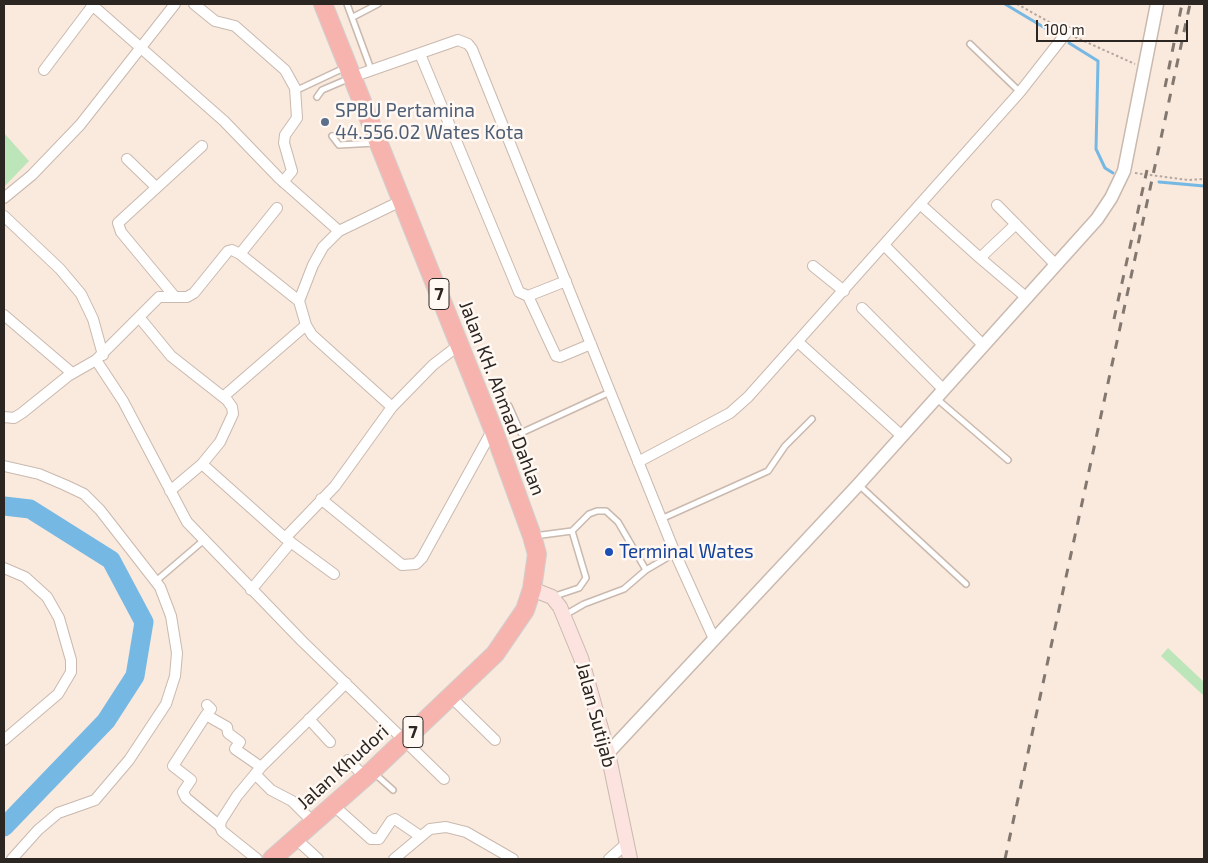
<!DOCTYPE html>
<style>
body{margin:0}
#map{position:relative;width:1208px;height:863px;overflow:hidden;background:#fae9dd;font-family:"Exo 2",sans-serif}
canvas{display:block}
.frame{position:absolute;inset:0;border:5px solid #2c2622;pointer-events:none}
.scale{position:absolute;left:1036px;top:20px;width:152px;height:22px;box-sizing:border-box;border:2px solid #2c2622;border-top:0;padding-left:6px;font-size:15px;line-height:18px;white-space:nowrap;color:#2c2622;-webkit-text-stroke:4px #fff8f3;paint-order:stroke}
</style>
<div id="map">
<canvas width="1208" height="863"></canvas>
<div class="frame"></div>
<div class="scale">100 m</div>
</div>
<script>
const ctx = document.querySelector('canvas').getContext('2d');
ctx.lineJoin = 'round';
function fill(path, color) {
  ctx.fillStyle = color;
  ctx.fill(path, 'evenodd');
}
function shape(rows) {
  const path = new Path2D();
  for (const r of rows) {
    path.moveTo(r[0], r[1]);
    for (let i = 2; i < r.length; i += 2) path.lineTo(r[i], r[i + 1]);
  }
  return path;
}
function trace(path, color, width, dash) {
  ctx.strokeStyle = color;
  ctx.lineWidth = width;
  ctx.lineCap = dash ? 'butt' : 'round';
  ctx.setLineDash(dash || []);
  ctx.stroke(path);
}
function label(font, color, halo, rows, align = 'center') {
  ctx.font = font + ' "Exo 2",sans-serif';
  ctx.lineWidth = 5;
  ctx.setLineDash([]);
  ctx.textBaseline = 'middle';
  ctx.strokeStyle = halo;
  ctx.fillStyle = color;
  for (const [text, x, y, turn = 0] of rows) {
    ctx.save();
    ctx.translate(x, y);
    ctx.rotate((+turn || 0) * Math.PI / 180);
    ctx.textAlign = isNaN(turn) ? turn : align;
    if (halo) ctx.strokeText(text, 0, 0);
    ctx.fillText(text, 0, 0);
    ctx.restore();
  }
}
const green = shape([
 [4,133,29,161,4,187],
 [1168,648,1204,682,1204,696,1161,656]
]);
const stream = shape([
 [1005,4,1055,34],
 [1069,43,1098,61,1096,149,1105,168,1113,173],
 [1159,182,1204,186]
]);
const river = shape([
 [4,506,30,509,111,560,144,622,135,676,106,721,4,827]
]);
const path = shape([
 [1017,4,1058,27],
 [1075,37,1135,64],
 [1135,173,1188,180,1204,179]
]);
const service = shape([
 [347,4,372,72],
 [353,17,378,4],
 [970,44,1020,92],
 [295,91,344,68],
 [317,97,322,90,348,79],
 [332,136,339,145,375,143],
 [937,399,1008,460],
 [509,406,521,433,610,392],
 [859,485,966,584],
 [661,519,768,471,785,446,812,419],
 [534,536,572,531,589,514,597,511,606,511,618,522,646,570],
 [156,581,204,540],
 [552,597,579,588,586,578,572,531],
 [565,615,584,604,624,589,646,570,675,553],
 [374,773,393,790]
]);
const minor = shape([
 [91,4,224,121,279,178,339,231],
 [194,4,215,21,235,26,285,70,295,88,297,118,285,135,284,143,292,171,283,182],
 [420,54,519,292,528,296,566,281],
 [44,70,93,5],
 [352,77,458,40,468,44,472,49,675,553,714,639],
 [127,159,156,187],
 [4,198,32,175,80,125,175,4],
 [920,204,980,258],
 [997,205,1056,265],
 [4,216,60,269,81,294,93,319,103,355],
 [1016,224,980,258,1027,298],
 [884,245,984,346],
 [240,254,277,208],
 [813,266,844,291],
 [528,296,556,356,560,357,591,344],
 [175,297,121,232,118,223,202,146],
 [862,308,944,390],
 [4,315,72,373],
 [139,317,171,356,227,400,232,407,233,414,220,442,202,464,170,491],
 [798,342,902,436],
 [96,360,159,297,187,297,194,293,228,251,232,250,240,254,299,301],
 [223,397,306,325],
 [392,407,312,335,306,325,299,301,313,265,323,247,339,231,401,201],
 [4,417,14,418,22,413,68,376,96,360,123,401,187,522,302,641,444,779],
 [638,462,730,413,748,397,1020,92,1067,32],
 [202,464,285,538,334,574],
 [4,466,39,474,65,485,84,494,100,510,160,587,171,616,177,653,175,676,166,704,129,760,95,800,58,813,38,830,12,859],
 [321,499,402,565,416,564,422,558,493,429],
 [285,538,335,486,392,407,433,365,459,345],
 [4,568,25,577,47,597,59,618,71,660,71,672,58,694,4,740],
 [251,590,291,542],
 [451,697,495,740],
 [206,715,211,709,207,705],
 [309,719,330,742],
 [348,760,365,777],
 [255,774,271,790,292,801,313,822],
 [333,805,371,839,379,839,391,821,395,819,420,836],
 [220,826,186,798,183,792,191,780,173,766,206,715,227,727,228,733,240,742,235,749,261,767],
 [295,838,318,859],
 [257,859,222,831,220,826,221,821,237,796,261,767,346,683],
 [394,859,430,829,446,827,466,832,513,859],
 [609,859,626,844]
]);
const tertiary = shape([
 [608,753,858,485,1097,219,1111,198,1124,171,1157,4]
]);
const secondary = shape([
 [532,589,552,597,560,607,581,658,608,753,630,859]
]);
const trunk = shape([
 [272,859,372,771,495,654,525,610,532,589,537,554,532,536,493,429,323,4]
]);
const rail = shape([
 [1165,87,1182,4],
 [1114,319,1147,170],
 [1005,859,1190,4]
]);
const markers = [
 [325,122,5,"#5c6f8a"],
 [609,552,5,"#1a4fb4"]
];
const shields = [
 [439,294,20],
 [413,732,20]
];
const shieldNames = [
 ["7",439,294],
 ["7",413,732]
];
const serviceNames = [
 ["SPBU Pertamina",335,111],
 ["44.556.02 Wates Kota",335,133]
];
const streetNames = [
 ["Jalan KH. Ahmad Dahlan",502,398,69],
 ["Jalan Sutijab",596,715,75],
 ["Jalan Khudori",343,767,-42]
];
const transitNames = [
 ["Terminal Wates",619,552]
];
fill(green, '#bce6b9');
trace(stream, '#76b8e4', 3);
trace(river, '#76b8e4', 19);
trace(service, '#c9b9ae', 8);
trace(minor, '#c9b9ae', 12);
trace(tertiary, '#c9b9ae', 15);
trace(secondary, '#c9b9ae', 16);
trace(trunk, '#d1cfce', 20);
trace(path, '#b4a79e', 2, [2.5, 2.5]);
trace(service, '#fff', 5);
trace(minor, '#fff', 10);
trace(tertiary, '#fff', 12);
trace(secondary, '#fce3e0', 14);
trace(trunk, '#f7b4ae', 18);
trace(rail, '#827870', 3, [9, 9]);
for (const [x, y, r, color] of markers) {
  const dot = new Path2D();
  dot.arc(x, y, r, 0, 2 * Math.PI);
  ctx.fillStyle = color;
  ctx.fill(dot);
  trace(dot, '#fff8f3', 2);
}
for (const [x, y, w] of shields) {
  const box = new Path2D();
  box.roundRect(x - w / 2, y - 15.5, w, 31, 4);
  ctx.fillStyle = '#fff8f3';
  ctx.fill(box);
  trace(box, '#2c2622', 1);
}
label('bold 18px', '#2c2622', null, shieldNames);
label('19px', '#4e5e75', '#fff8f3', serviceNames, 'left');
label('19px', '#2c2622', '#fff8f3', streetNames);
label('19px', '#164399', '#fff8f3', transitNames, 'left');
</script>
